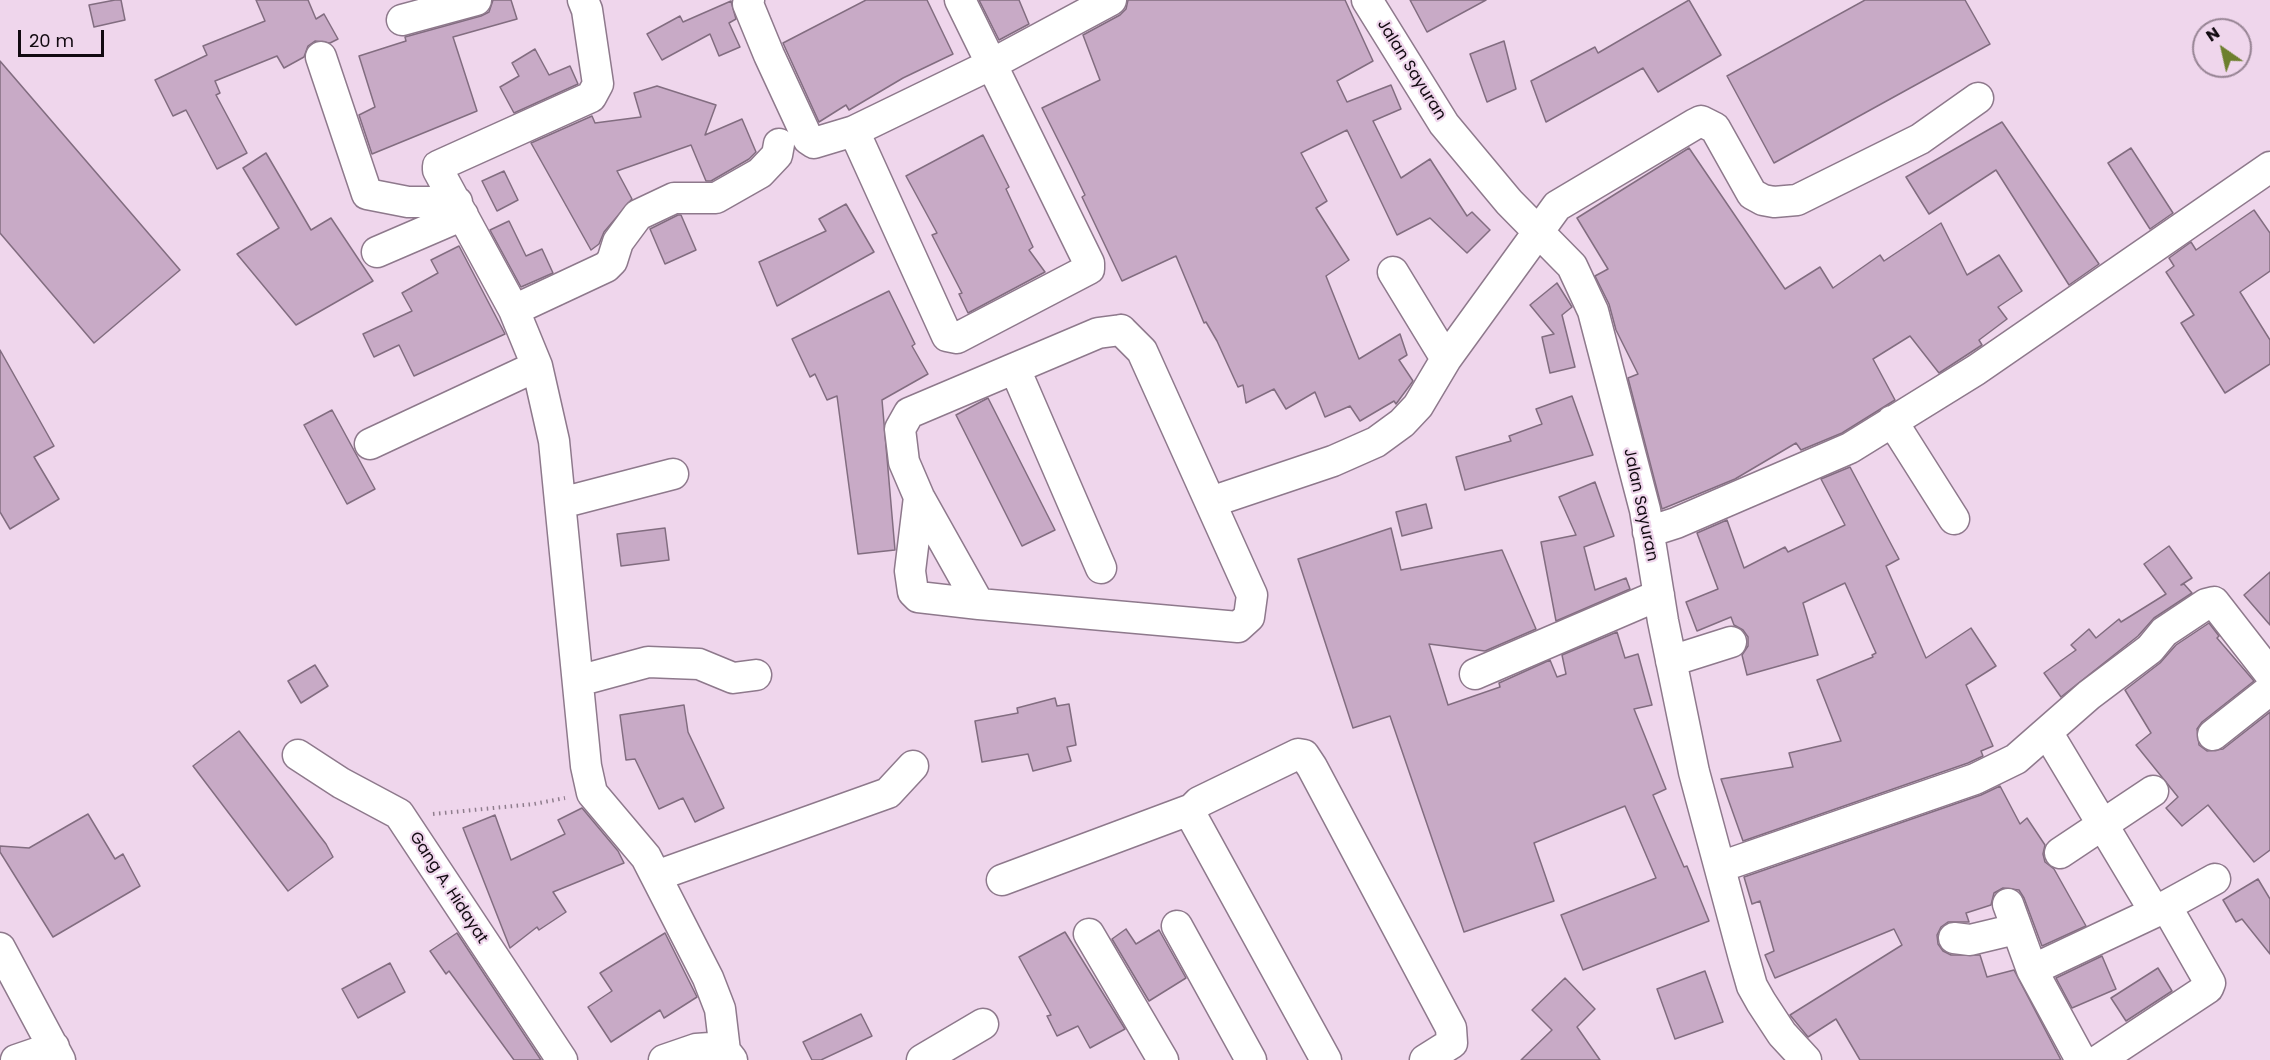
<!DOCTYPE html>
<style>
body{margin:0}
#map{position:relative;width:2270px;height:1060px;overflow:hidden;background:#efd6ec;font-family:Poppins,sans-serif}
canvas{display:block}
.north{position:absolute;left:2192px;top:18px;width:60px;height:60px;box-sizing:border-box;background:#efd6ec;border:2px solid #978494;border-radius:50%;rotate:326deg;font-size:16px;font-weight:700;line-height:24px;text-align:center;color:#120a11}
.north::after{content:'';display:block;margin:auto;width:21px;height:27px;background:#6d7f2e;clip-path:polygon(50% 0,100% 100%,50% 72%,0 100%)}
.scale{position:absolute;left:18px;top:30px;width:86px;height:27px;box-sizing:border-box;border:3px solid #120a11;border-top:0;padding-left:8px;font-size:18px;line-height:21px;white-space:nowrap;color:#120a11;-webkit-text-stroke:4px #efd6ec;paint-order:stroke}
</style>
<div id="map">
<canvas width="2270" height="1060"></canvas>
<div class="north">N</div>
<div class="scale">20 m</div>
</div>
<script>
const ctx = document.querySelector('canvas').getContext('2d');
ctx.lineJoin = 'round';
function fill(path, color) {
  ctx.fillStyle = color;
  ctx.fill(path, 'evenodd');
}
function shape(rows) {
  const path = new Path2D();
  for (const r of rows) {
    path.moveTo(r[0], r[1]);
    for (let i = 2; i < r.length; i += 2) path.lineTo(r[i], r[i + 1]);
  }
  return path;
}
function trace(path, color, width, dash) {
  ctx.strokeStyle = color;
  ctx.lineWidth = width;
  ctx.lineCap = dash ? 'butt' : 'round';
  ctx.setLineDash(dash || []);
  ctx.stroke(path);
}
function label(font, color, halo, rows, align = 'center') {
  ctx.font = font + ' Poppins,sans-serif';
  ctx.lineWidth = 4.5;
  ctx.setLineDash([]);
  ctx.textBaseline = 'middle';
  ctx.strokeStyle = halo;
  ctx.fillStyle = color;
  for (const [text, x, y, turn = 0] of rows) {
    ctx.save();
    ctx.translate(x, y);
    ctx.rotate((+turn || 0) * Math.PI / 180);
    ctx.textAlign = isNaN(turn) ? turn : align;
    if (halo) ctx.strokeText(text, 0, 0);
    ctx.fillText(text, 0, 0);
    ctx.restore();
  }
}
const building = shape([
 [115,0,121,0,125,20,94,27,89,5,115,0],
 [256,0,308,0,316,19,324,14,338,39,330,43,315,41,308,46,304,57,284,68,277,56,215,81,220,93,216,95,247,153,217,169,186,110,173,116,155,80,207,55,203,46,265,21,256,0],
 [493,0,511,0,517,19,453,37,477,111,372,154,359,115,375,107,359,56,406,41,405,37,481,16,489,12,493,0],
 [866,0,927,0,953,54,903,78,849,110,846,105,819,122,783,43,866,0],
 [979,0,1019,0,1029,24,999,40,979,0],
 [1128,0,1345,0,1373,61,1337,81,1347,102,1391,85,1401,109,1373,121,1401,178,1430,159,1467,216,1472,212,1490,230,1467,253,1430,218,1397,235,1347,130,1301,153,1327,201,1316,208,1349,260,1326,276,1359,359,1400,334,1407,355,1399,360,1413,381,1396,404,1394,401,1360,421,1350,406,1325,417,1315,392,1286,409,1274,389,1246,403,1243,385,1238,387,1217,341,1206,322,1204,323,1176,256,1122,281,1082,197,1085,195,1072,168,1042,108,1100,80,1083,35,1120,15,1126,9,1128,0],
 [1410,0,1486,0,1427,32,1410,0],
 [1689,0,1721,55,1658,92,1643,68,1546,122,1531,81,1595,47,1598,53,1689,0],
 [1865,0,1965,0,1990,44,1774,163,1727,76,1865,0],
 [731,1,736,19,729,23,740,47,719,56,710,34,662,60,647,34,680,16,683,22,731,1],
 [1504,41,1516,89,1487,102,1470,54,1504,41],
 [535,49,549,75,570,66,578,84,514,113,500,87,519,76,512,63,535,49],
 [0,61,180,270,94,343,0,233,0,61],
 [657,86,716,105,705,135,742,119,756,152,749,159,711,181,706,181,691,145,617,171,632,199,604,232,599,244,591,250,531,143,592,116,595,123,641,117,634,93,657,86],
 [2002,122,2099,264,2069,285,1996,170,1929,214,1906,177,2002,122],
 [983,135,1009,187,1006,189,1033,247,1029,250,1045,272,968,313,959,294,962,293,932,235,937,233,906,176,983,135],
 [1689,148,1785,289,1820,267,1833,288,1880,255,1884,261,1941,223,1967,275,1999,255,2022,291,1998,307,2007,319,1979,340,1982,345,1939,373,1910,336,1873,359,1895,400,1842,433,1801,450,1796,443,1735,479,1662,509,1628,378,1638,374,1616,330,1609,304,1595,276,1608,269,1577,218,1689,148],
 [2131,148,2173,213,2150,229,2108,163,2131,148],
 [266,153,311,230,331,218,373,281,296,325,237,254,279,228,243,168,266,153],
 [504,171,518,200,497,211,482,181,504,171],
 [846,204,874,252,777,306,759,262,826,231,819,219,846,204],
 [2254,210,2270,233,2270,271,2240,292,2270,340,2270,364,2225,393,2181,323,2194,315,2166,272,2174,266,2169,258,2191,242,2196,250,2254,210],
 [678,215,681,215,696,250,665,264,650,229,678,215],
 [509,221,526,256,542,249,553,273,521,287,490,230,509,221],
 [459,246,505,334,414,376,399,345,374,357,363,334,412,311,402,293,438,273,431,260,459,246],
 [1557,283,1572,307,1562,315,1575,367,1550,373,1542,337,1554,334,1530,305,1557,283],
 [889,291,915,344,912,346,928,374,882,400,895,550,858,554,837,396,827,400,815,374,810,377,792,339,889,291],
 [0,350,54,446,34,457,59,499,10,529,0,512,0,350],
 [1572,396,1593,455,1465,490,1456,457,1511,441,1509,436,1542,424,1536,409,1572,396],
 [988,398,1055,530,1022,546,956,415,988,398],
 [332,410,375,489,347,504,304,425,332,410],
 [1850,467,1899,559,1886,566,1926,658,1971,628,1996,666,1966,685,1993,746,1981,751,1983,756,1968,763,1743,841,1721,779,1793,767,1789,753,1841,741,1817,680,1873,657,1872,655,1876,653,1845,583,1803,603,1818,655,1747,675,1742,655,1748,646,1748,637,1743,630,1734,625,1731,617,1697,631,1686,602,1718,589,1697,533,1727,520,1744,568,1785,547,1788,552,1845,525,1821,479,1850,467],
 [1595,482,1614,536,1584,547,1595,590,1626,578,1630,589,1556,621,1541,542,1576,535,1559,497,1595,482],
 [1426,504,1432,528,1402,536,1396,512,1426,504],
 [665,528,669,560,621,566,617,534,665,528],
 [1391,528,1401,570,1502,550,1536,629,1485,651,1429,644,1448,705,1500,687,1499,683,1550,660,1557,677,1566,674,1562,655,1617,632,1625,658,1638,654,1652,705,1634,709,1666,789,1653,795,1684,867,1687,866,1709,921,1583,970,1561,915,1656,878,1625,806,1534,843,1554,901,1464,932,1390,716,1353,728,1298,559,1391,528],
 [2169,546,2192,578,2181,585,2184,584,2192,593,2154,618,2138,636,2061,697,2044,673,2076,650,2071,645,2089,629,2096,638,2119,619,2121,622,2166,594,2144,564,2169,546],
 [2270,572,2270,625,2244,595,2270,572],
 [2209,623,2219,636,2217,638,2254,681,2202,722,2197,729,2199,745,2207,751,2223,749,2270,712,2270,850,2254,862,2208,805,2182,826,2166,808,2178,797,2136,745,2151,733,2125,690,2160,663,2176,645,2209,623],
 [315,665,328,686,301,703,288,681,315,665],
 [1055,698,1057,706,1069,704,1076,745,1067,747,1071,761,1033,771,1028,754,982,762,975,721,1018,713,1017,708,1055,698],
 [684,705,688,732,724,808,695,822,683,798,659,809,635,759,626,760,620,715,684,705],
 [239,731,326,844,333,857,288,891,193,766,239,731],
 [2000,786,2020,824,2027,818,2045,845,2043,854,2045,862,2054,869,2086,926,2042,946,2024,898,2019,890,2003,888,1994,893,1991,905,1966,913,1969,922,1948,922,1941,927,1937,935,1938,944,1943,951,1951,955,1980,955,1987,977,2014,970,2061,1060,1860,1060,1836,1019,1808,1037,1790,1015,1902,945,1894,929,1775,978,1765,955,1774,951,1760,901,1752,904,1744,877,1981,795,2000,786],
 [582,808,618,851,624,863,553,892,566,912,539,930,537,927,510,948,463,828,495,815,511,860,565,834,558,820,582,808],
 [88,814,115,859,123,854,140,886,53,937,0,852,0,846,29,848,88,814],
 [2258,879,2270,899,2270,954,2242,919,2236,922,2223,900,2258,879],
 [1126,929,1136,944,1159,930,1186,978,1149,1001,1112,939,1126,929],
 [1065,932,1125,1029,1090,1048,1078,1026,1057,1036,1047,1016,1051,1015,1019,957,1065,932],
 [457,933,541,1060,514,1060,449,971,446,974,430,951,457,933],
 [665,933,697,997,664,1018,660,1010,611,1042,588,1007,612,991,600,973,665,933],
 [2102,956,2116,989,2072,1008,2056,978,2102,956],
 [390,963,405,992,358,1018,342,989,390,963],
 [2158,968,2172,991,2126,1021,2111,998,2158,968],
 [1705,971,1723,1022,1675,1039,1657,989,1705,971],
 [1565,978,1595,1009,1577,1027,1600,1060,1521,1060,1552,1030,1532,1010,1565,978],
 [861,1014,872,1036,821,1060,812,1060,803,1042,861,1014]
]);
const path = shape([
 [433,814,534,804,565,798]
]);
const minor = shape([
 [583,0,587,10,598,84,591,97,438,166,438,170,514,310,537,366,554,441,586,766,592,793,646,857,708,978,720,1009,725,1051],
 [749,0,748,4,769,55,808,139,814,143,854,131,990,65,1111,0],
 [1367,0,1444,124,1509,202,1572,266,1593,311,1645,510,1663,621,1694,772,1744,958,1752,986,1761,1002,1782,1034,1806,1060],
 [402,20,476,0],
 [321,57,367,194,408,202,457,202],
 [854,131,947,336,957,338,1089,269,1089,263,960,0],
 [377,252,463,215],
 [1393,272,1446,359],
 [514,310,606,267,612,261,618,242,638,215,674,198,716,198,760,173,777,155,779,144],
 [1121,330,1142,351,1252,595,1249,617,1238,627,979,604,919,497,904,462,900,429,909,413,1098,333,1121,330],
 [1015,369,1101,568],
 [1892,421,1954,519],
 [370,444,537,366],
 [919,497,910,571,913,592,918,597,979,604],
 [1211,502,1333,461,1376,442,1402,423,1418,406,1446,359,1557,206,1695,124,1701,121,1715,128,1752,194,1763,200,1774,202,1797,200,1920,139,1978,98],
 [561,503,673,474],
 [1648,532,1676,523,1850,448,1976,370,2270,167],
 [1671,661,1731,642],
 [1475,674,1659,595],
 [578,681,648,662,699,664,733,678,756,675],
 [2047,732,2155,912],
 [2213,735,2270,690],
 [298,755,341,783,399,814,562,1060],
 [2060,853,2153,791],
 [1720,867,1975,779,2016,759,2089,695,2150,649,2164,632,2206,604,2214,602,2270,674],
 [656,876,888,793,913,766],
 [1002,880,1192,809],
 [2008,904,2032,970],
 [1177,926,1251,1060],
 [1089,934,1163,1060],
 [1954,938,1970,940,2016,929],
 [0,948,60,1060],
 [16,1060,54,1047],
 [664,1060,696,1049,710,1048,725,1051,732,1060],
 [922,1060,983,1024],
 [1326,1060,1194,820,1192,809,1199,802,1298,754,1304,755,1312,767,1451,1028,1452,1043,1425,1060],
 [2081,1060,2032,970,2155,912,2215,879],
 [2099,1060,2208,988,2210,983,2166,906]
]);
const streetNames = [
 ["Jalan Sayuran",1411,70,58],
 ["Jalan Sayuran",1640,505,78],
 ["Gang A. Hidayat",448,888,57]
];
fill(building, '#c8aac6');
trace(building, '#826d80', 1.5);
trace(minor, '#8e798c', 33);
trace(path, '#8f7d8d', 4, [1.5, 4.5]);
trace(minor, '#fff', 30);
label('16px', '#120a11', '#efd6ec', streetNames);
</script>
